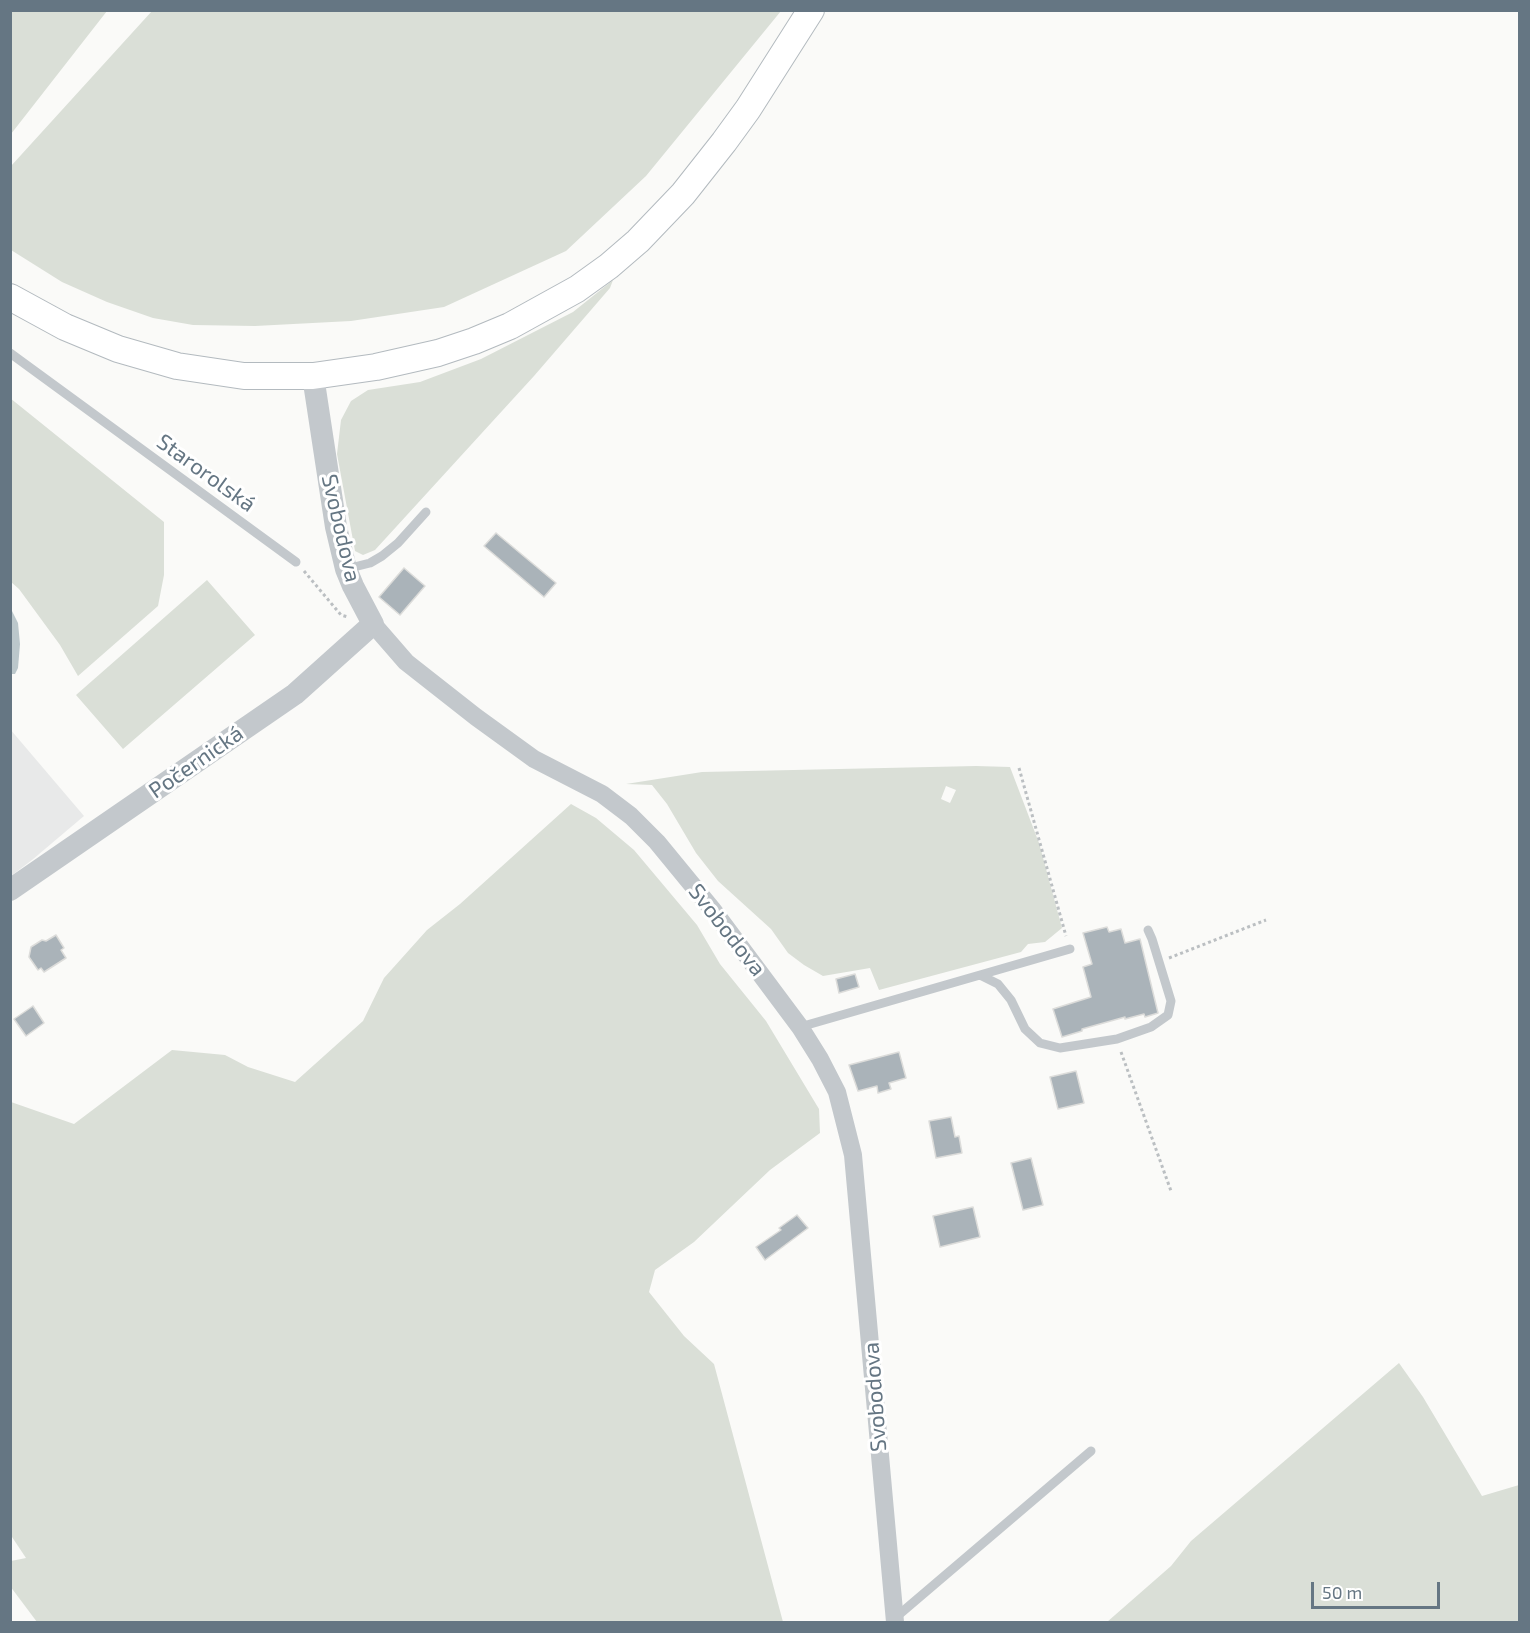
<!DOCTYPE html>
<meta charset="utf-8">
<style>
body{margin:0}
#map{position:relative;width:1530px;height:1633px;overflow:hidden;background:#fafaf8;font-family:"Exo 2",sans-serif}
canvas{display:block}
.frame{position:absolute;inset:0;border:12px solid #657683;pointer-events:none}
.scale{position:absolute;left:1311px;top:1582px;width:129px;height:27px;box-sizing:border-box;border:3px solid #657683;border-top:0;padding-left:8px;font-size:18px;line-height:21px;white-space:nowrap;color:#657683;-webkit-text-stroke:4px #fff;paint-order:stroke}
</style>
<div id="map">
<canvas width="1530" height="1633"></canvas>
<div class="frame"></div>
<div class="scale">50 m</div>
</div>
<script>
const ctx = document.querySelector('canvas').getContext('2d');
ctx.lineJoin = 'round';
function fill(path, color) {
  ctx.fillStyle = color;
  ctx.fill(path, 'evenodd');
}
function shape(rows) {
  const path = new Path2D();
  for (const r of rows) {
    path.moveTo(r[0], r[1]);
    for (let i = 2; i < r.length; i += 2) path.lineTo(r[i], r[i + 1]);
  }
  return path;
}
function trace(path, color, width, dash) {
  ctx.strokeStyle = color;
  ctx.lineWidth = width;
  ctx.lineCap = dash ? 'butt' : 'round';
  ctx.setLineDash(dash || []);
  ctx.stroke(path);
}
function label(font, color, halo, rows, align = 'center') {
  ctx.font = font + ' "Exo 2",sans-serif';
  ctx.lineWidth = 6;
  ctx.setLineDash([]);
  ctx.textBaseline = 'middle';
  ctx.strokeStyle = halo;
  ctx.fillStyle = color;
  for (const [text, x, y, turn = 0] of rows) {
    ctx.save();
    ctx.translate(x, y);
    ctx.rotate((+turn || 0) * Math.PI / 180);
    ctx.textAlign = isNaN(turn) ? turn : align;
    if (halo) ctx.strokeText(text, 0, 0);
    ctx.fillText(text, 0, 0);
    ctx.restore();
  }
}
const built = shape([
 [10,729,84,816,32,860,11,876]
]);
const green = shape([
 [11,10,107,11,11,134,10,11],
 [152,11,152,10,781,11,646,176,566,251,444,307,351,321,255,326,193,325,153,318,107,302,62,282,11,250,11,166],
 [613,280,610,288,534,376,375,550,363,555,355,551,337,454,341,420,351,401,368,390,420,382,481,359,573,312],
 [10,398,164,522,164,575,158,606,78,676,60,645,19,589,11,582],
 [207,580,255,635,123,749,76,695],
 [976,766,1010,767,1039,843,1062,928,1045,942,1028,944,1021,952,879,990,870,968,823,976,804,965,788,953,771,929,718,881,696,853,667,804,652,785,626,784,702,772],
 [946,786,956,790,950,803,941,799],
 [571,804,596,818,634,850,697,925,720,964,766,1021,819,1109,820,1133,770,1170,694,1242,655,1270,649,1292,684,1336,714,1364,783,1622,37,1622,10,1586,11,1561,26,1558,10,1534,11,1102,74,1124,172,1050,225,1055,248,1067,295,1082,363,1021,384,978,427,930,460,904],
 [1399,1363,1423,1397,1482,1496,1519,1485,1519,1622,1107,1622,1171,1566,1191,1541]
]);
const water = shape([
 [11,609,18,623,20,644,18,668,15,674,11,674]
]);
const building = shape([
 [496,533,556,583,544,597,484,546,496,533],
 [404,568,425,586,400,615,379,597,404,568],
 [1107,927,1109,932,1121,929,1125,943,1140,939,1158,1013,1145,1017,1144,1014,1125,1019,1125,1017,1082,1029,1082,1031,1062,1037,1053,1009,1091,997,1083,967,1092,964,1083,933,1107,927],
 [56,935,64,948,61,950,66,958,44,972,41,968,38,970,29,957,31,947,42,940,46,941,56,935],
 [855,974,859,987,839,993,836,979,855,974],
 [33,1006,44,1023,26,1036,14,1019,33,1006],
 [899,1052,906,1078,889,1083,891,1089,878,1093,877,1086,858,1091,849,1065,899,1052],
 [1076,1071,1084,1103,1058,1109,1050,1077,1076,1071],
 [951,1117,955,1137,959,1136,962,1153,936,1158,929,1121,951,1117],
 [1031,1158,1043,1205,1023,1210,1011,1163,1031,1158],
 [973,1207,980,1237,940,1247,933,1216,973,1207],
 [797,1215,808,1228,765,1260,756,1247,781,1230,779,1228,797,1215]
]);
const path = shape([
 [304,571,341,615,348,617],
 [1019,768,1066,936],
 [1169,958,1266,920],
 [1121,1052,1171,1191]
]);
const service = shape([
 [10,353,296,562],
 [346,569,370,563,382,556,398,543,426,512],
 [980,975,998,984,1011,1000,1025,1029,1040,1043,1060,1048,1117,1039,1151,1027,1168,1015,1171,1001,1152,939,1148,930],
 [800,1027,1070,949],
 [895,1618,1091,1451]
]);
const minor = shape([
 [373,624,406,662,476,717,534,759,602,794,631,816,657,842,712,909,800,1027,820,1059,837,1092,853,1155,895,1622]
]);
const tertiary = shape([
 [10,890,295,694,373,624,353,586,346,569,336,527,313,376]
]);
const secondary = shape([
 [10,297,65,327,118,349,177,366,244,376,313,376,376,367,438,353,474,341,510,326,577,289,609,266,638,241,683,194,724,142,748,109,811,10]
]);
const streetNames = [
 ["Starorolská",206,473,36],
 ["Svobodova",341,528,77],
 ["Počernická",196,762,-35],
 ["Svobodova",727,930,52],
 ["Svobodova",875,1397,-94]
];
fill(built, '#e8e9e9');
fill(green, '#dadfd7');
fill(water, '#bbc7cb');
fill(building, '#aab3b9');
trace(building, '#dcdcda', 1.5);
trace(secondary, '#b3babf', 28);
trace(path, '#bbbfc2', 3, [3, 3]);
trace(service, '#c3c8cc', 9);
trace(minor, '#c3c8cc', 18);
trace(tertiary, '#c3c8cc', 22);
trace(secondary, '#fff', 26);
label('22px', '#657683', '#fff', streetNames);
</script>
